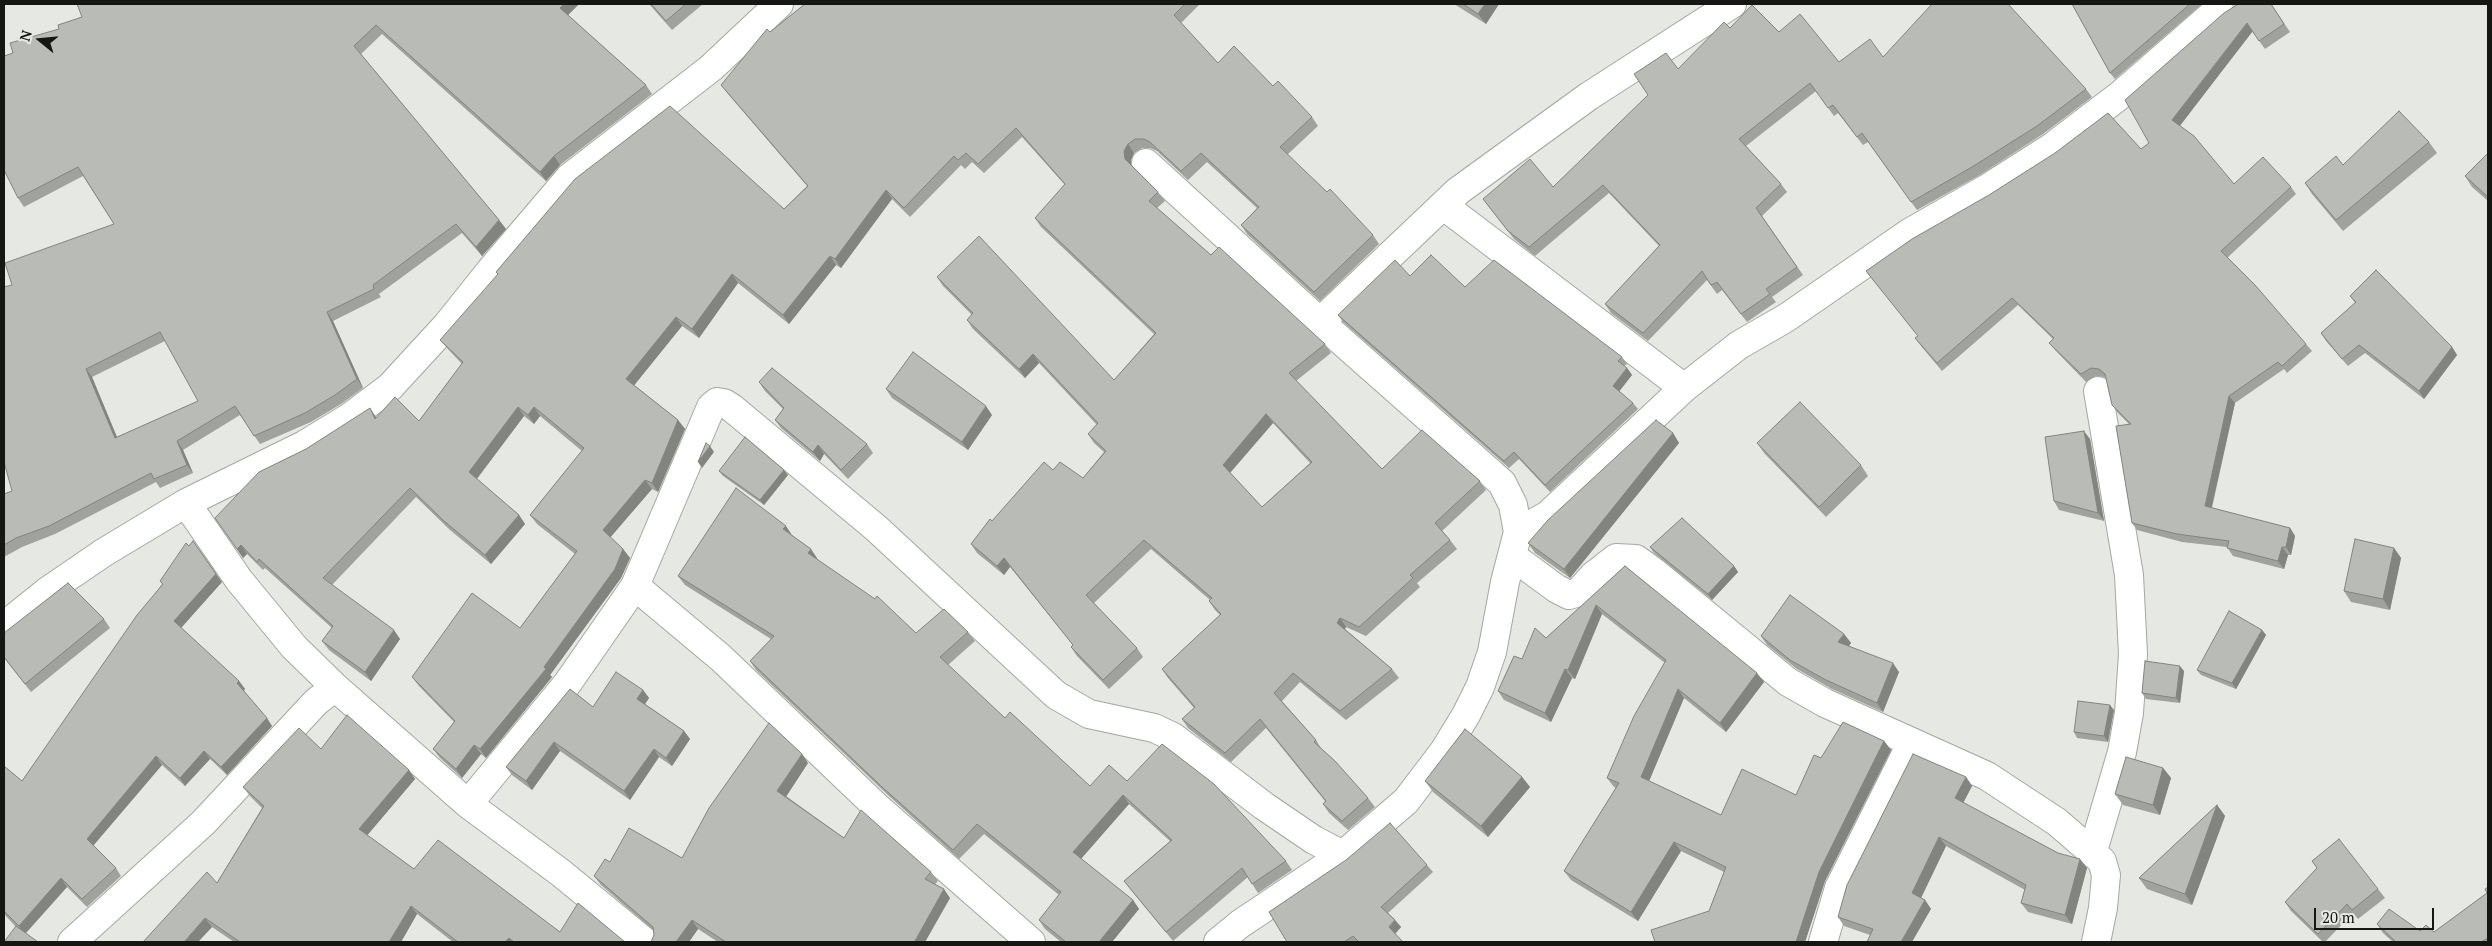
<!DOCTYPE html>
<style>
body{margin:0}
#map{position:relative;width:2492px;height:946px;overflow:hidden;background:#e6e9e3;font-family:"PT Serif",serif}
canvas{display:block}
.frame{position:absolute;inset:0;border:5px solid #161714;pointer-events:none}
.north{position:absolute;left:15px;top:15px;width:50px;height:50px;-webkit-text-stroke:4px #e6e9e3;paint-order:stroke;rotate:287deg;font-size:14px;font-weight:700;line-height:20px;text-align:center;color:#161714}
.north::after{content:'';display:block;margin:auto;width:18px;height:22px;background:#161714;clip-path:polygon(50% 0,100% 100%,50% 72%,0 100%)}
.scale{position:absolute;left:2314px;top:908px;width:120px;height:22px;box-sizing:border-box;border:2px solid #161714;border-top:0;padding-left:6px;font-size:15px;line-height:18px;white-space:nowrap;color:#161714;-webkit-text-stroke:4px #e6e9e3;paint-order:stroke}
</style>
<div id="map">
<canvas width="2492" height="946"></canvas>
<div class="frame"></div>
<div class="north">N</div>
<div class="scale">20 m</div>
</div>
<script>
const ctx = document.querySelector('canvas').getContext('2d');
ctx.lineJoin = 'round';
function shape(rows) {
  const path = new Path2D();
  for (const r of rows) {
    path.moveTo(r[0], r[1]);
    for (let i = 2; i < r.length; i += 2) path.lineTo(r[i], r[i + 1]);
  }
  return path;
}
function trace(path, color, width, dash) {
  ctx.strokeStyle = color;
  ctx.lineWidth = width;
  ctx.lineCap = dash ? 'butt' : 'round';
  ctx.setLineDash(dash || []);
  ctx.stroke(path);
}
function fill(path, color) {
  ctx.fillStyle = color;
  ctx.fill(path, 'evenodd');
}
const street = shape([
 [1146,163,1320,322],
 [1444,206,1684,388],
 [186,503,239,580,294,647,335,687,468,804,561,873,645,942],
 [1518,532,1548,515,1684,388,1739,345,1786,318,1909,233,1986,189,2052,147,2119,96,2219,9],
 [1512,556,1557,589,1569,595,1579,592,1593,576,1616,558,1636,559,1654,572,1788,682,1825,703,1987,776,2057,822,2102,861,2106,875,2103,908,2096,942],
 [635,586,721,658,878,808,1031,942],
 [4,626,49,590,103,553,186,503,304,445,350,417,390,387,447,325,490,271,570,177,711,68,779,4],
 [468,804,567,684,635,586,711,407,717,402,724,403,732,408,876,528,1056,695,1089,714,1154,728,1173,737,1264,806,1314,840,1343,855,1406,801,1444,751,1466,715,1480,687,1492,652,1505,582,1518,532,1513,505,1502,483,1320,322,1458,191,1589,96,1732,4],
 [2093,851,2122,752,2129,713,2133,654,2129,575,2098,391],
 [72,942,203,823,316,702,335,687],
 [1218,942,1240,924,1343,855],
 [1823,942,1839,888,1912,742]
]);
const wall = shape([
 [579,4,568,15,646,85,652,94,560,165,546,181,382,34,361,54,499,220,506,229,482,256,462,233,379,294,381,297,333,321,363,388,341,404,311,422,260,444,240,415,183,450,193,473,160,488,156,482,55,534,22,547,4,557,4,494,12,491,12,285,114,224,83,176,24,207,18,198,13,53,82,17],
 [165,341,198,401,117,437,92,377],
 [649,4,703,4,672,30],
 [805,4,1200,4,1181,23,1218,63,1273,86,1312,117,1318,126,1287,155,1373,235,1379,244,1320,301,1247,234,1241,225,1257,208,1207,162,1188,180,1157,151,1150,148,1142,148,1134,153,1131,160,1131,165,1158,192,1165,201,1157,208,1211,255,1325,344,1331,353,1296,381,1382,469,1480,481,1486,490,1442,531,1450,540,1457,549,1417,583,1420,587,1366,636,1346,627,1345,629,1392,669,1399,678,1346,720,1300,682,1282,701,1316,740,1322,750,1368,798,1375,807,1348,830,1329,813,1323,804,1325,801,1266,728,1231,762,1188,728,1182,719,1194,708,1168,678,1162,669,1220,615,1215,610,1209,601,1210,600,1151,549,1094,603,1137,648,1143,657,1109,689,1077,656,1071,647,1073,645,1010,567,1004,575,977,553,971,544,992,521,1053,470,1083,478,1104,452,1094,443,1088,434,1097,425,1039,363,1025,378,973,329,967,320,972,315,943,286,937,277,1114,380,1154,334,1041,227,1035,218,1065,185,1022,137,984,173,972,162,965,169,961,165,910,217,892,199,841,268,836,265,789,324,738,283,699,338,682,326,634,385,678,420,685,429,658,492,652,489,610,537,623,549,630,558,621,578,550,675,552,677,486,758,481,754,462,778,440,758,433,749,454,722,419,686,412,677,520,628,575,554,537,524,530,515,582,451,540,416,534,424,524,416,477,479,519,515,525,524,491,564,450,530,416,497,332,585,400,639,371,681,329,650,322,641,332,628,265,568,263,570,247,554,243,558,215,518,376,417,419,421,462,364,447,348,440,340,784,209,807,186,728,94,721,85,770,32],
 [1273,423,1310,463,1262,507,1230,473],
 [1454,4,1499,4,1486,24],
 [2072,4,2202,4,2115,79,2110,73],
 [2272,5,2290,32,2265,49,2252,31,2180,126,2234,184,2291,187,2296,194,2227,258,2306,344,2312,351,2287,373,2284,369,2235,403,2212,508,2290,528,2295,536,2291,555,2288,555,2284,569,2233,556,2227,547,2182,542,2137,530,2132,523,2129,424,2118,413,2112,405,2106,378,2104,377,2096,376,2086,382,2055,350,2049,343,2053,339,2018,305,1942,371,1921,346,1915,338,1918,336,1866,271,2141,149,2149,143],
 [1730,28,1779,32,1839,62,1883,57,2086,89,2092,97,2043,134,1978,176,1917,210,1868,142,1863,145,1838,113,1834,116,1816,91,1746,146,1781,184,1787,192,1762,216,1803,275,1772,297,1776,302,1747,322,1722,290,1717,294,1707,280,1648,341,1611,313,1605,304,1659,246,1609,193,1535,256,1514,239,1483,199,1553,187,1678,69],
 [2429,142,2437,153,2343,231,2312,194,2305,183,2343,165],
 [2488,153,2488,201,2472,187,2465,176],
 [1410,276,1465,287,1622,357,1627,364,1624,366,1627,368,1632,375,1619,391,1633,403,1638,409,1550,492,1519,459,1509,468,1343,322,1338,315],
 [2350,296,2452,347,2457,355,2424,399,2365,353,2348,366,2326,341,2321,333,2355,303],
 [759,382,867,444,873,453,848,479,824,454,820,461,781,428,775,420,783,409,765,391],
 [886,389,992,415,968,450,892,398],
 [1673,433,1679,443,1570,578,1535,553,1528,543],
 [2090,439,2104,521,2059,510,2054,501],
 [1757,443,1861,465,1868,476,1826,517,1765,454],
 [719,471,788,475,764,505,723,476],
 [792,535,817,558,817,559,916,633,968,632,975,641,948,665,1005,718,1090,786,1127,781,1286,861,1292,870,1258,893,1248,877,1173,941,1131,890,1124,881,1170,841,1129,804,1081,859,1133,900,1139,909,1112,942,1061,942,1045,929,1039,920,1059,895,984,834,959,859,889,796,756,670,750,661,771,639,685,585,678,576],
 [1650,547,1734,566,1738,572,1712,600,1654,553],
 [2394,548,2401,558,2390,610,2351,602,2344,591],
 [1625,566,1764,682,1726,732,1684,698,1649,781,1721,815,1796,795,1821,758,1884,741,1891,750,1825,881,1805,942,1655,942,1709,911,1724,872,1681,851,1638,921,1571,880,1564,871,1616,788,1614,787,1607,778,1665,663,1602,614,1575,679,1572,678,1551,722,1504,700,1498,691,1522,659,1546,638],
 [160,581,222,582,181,628,239,681,245,689,244,691,272,726,227,775,210,759,185,786,162,765,93,846,116,868,121,876,87,907,67,887,26,933,16,927,4,914,4,766,22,781,162,584],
 [104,619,110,628,31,692,4,658,4,633],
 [2262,630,2266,635,2236,689,2201,675,2197,670],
 [1844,634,1851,643,1849,646,1899,672,1883,712,1832,689,1797,669,1767,645,1761,636],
 [2184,671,2180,703,2146,699,2142,693],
 [643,690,649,698,645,704,684,731,690,739,672,766,659,757,630,800,560,751,532,790,512,775,506,767,593,707],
 [2114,710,2108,742,2077,738,2074,732],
 [321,749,409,770,415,779,367,835,414,869,560,932,625,942,453,942,417,914,401,942,234,942,212,927,198,942,217,883,262,808,250,796,243,787],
 [808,763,786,796,844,838,931,872,938,881,935,884,950,898,925,942,718,942,698,929,689,942,651,942,654,935,654,931,601,885,594,876,610,862,682,858],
 [2163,768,2171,778,2160,815,2123,805,2115,794],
 [1522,777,1530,787,1488,837,1433,792,1425,781],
 [1966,777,1972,786,1963,803,2087,868,2072,924,2028,912,2021,903,2025,890,1946,846,1921,898,1925,900,1931,909,1870,935,1844,926,1838,917],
 [2217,805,2225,816,2192,905,2147,889,2139,878],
 [2312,861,2378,889,2385,898,2358,919,2353,913,2325,942,2323,942,2291,911,2285,902,2317,868],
 [1427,865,1433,872,1388,913,1395,920,1401,927,1395,934,1403,942,1287,942],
 [2488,887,2488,942,2393,942,2383,933,2377,924,2420,931,2434,932,2487,893]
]);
const shadedWall = shape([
 [564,4,579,4,566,17,560,8],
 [1485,4,1499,4,1486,24,1478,14],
 [2247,23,2253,31,2178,128,2172,120],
 [1128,144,1134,153,1131,160,1131,168,1125,159,1124,151],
 [554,156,560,165,546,181,540,172],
 [886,190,892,199,841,268,835,259],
 [499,220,506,229,482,256,476,247],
 [830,256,836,265,789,324,783,315],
 [732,274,738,283,699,338,692,329],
 [327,312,333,321,363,388,357,379],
 [676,317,682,326,632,388,626,379],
 [2452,347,2457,355,2424,399,2419,391],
 [1033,354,1039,363,1025,378,1019,369],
 [1627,368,1632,375,1618,393,1613,386],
 [86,369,92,377,121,447,115,438],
 [2229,396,2235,403,2210,514,2205,506],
 [986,406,992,415,968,450,962,442],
 [518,407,524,416,475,481,469,472],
 [534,407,540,416,534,424,528,415],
 [370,408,376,417,375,419],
 [1266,414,1273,423,1229,474,1223,465],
 [678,420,685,429,658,492,652,483],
 [2084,431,2090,439,2104,521,2098,513],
 [1673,433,1679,443,1570,578,1564,569],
 [177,441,183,450,193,473,187,465],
 [818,445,824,454,820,461,813,452],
 [710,446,714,452,702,468,698,462],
 [784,470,788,475,764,505,760,500],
 [645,480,652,489,609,539,603,530],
 [519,515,525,524,491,564,485,555],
 [786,526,792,535,783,529],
 [2290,528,2295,536,2291,555,2286,547],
 [193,541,222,582,180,629,174,621],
 [241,545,247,554,243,558,237,549],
 [2282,547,2288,555,2284,569,2278,561],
 [2394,548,2401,558,2390,610,2383,599],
 [623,549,630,558,621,578,550,675,552,677,486,758,480,749,544,667],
 [811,549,817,558,814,562,808,553],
 [1004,558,1010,567,1004,575,997,566],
 [1734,566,1738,572,1712,600,1708,594],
 [1596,605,1602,614,1575,679,1568,670],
 [1340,618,1346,627,1343,632,1337,623],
 [394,630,400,639,371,681,365,672],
 [2262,630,2266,635,2236,689,2232,683],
 [1844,634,1851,643,1845,651,1838,642],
 [1893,663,1899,672,1883,712,1877,703],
 [2180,666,2184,671,2180,703,2176,698],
 [1565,669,1572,678,1551,722,1545,713],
 [1757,673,1764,682,1726,732,1720,723],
 [239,681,245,689,243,691,237,683],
 [1678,689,1684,698,1647,786,1641,777],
 [643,690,649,698,643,707,637,699],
 [2110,705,2114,710,2108,742,2104,736],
 [267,718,272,726,227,775,221,767],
 [684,731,690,739,672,766,666,758],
 [1884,741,1891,750,1825,881,1805,942,1796,942,1819,872],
 [554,742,560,751,532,790,526,781],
 [474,745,481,754,462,778,456,769],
 [654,749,659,757,630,800,624,791],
 [204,751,210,759,185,786,180,778],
 [802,754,808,763,784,800,777,791],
 [156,756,162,765,92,847,87,839],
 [2163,768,2171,778,2160,815,2153,805],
 [409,770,415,779,365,838,359,829],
 [1522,777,1530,787,1488,837,1481,826],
 [1966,777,1972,786,1961,807,1955,798],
 [1123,795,1129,804,1079,861,1073,852],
 [2217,805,2225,816,2192,905,2185,894],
 [1939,837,1946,846,1919,902,1912,893],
 [1674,842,1681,851,1638,921,1631,912],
 [2080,859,2087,868,2072,924,2065,915],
 [61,878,67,887,24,935,19,926],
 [944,889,950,898,925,942,916,942,915,941],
 [1133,900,1139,909,1112,942,1099,942],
 [1925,900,1931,909,1912,942,1901,942],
 [411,906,417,914,401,942,389,942],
 [205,918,212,927,198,942,184,942],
 [692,920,698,929,689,942,676,942],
 [1395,920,1401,927,1394,935,1389,927],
 [509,938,512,942,505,942]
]);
const building = shape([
 [77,4,564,4,560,8,646,85,554,156,540,172,376,25,354,46,499,220,476,247,456,224,373,285,374,289,327,312,357,379,335,395,305,413,254,436,235,406,177,441,187,465,154,479,151,473,49,526,16,538,4,545,4,494,12,491,4,462,4,287,12,285,5,263,114,224,78,167,18,198,4,170,4,56,13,53,10,43,59,29,58,25,82,17,77,4],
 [160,332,198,401,115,438,86,369,160,332],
 [651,4,686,4,666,21,651,4],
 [805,4,1185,4,1174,15,1218,63,1234,46,1273,86,1278,81,1312,117,1280,147,1327,192,1330,189,1373,235,1314,292,1241,225,1259,207,1201,153,1181,171,1150,142,1144,139,1135,139,1128,144,1124,151,1125,159,1158,192,1149,201,1211,255,1219,247,1325,344,1289,373,1382,469,1422,430,1480,481,1435,523,1450,540,1410,575,1413,578,1359,627,1340,618,1337,623,1392,669,1340,711,1293,673,1274,693,1316,740,1314,742,1335,761,1368,798,1342,821,1323,804,1326,801,1260,719,1225,753,1182,719,1195,707,1162,669,1221,614,1209,601,1212,598,1144,540,1086,595,1137,648,1103,680,1071,647,1073,645,1004,558,997,566,971,544,990,519,992,521,1044,462,1053,470,1060,462,1083,478,1106,451,1088,434,1098,423,1033,354,1019,369,967,320,973,313,937,277,979,236,1114,380,1156,333,1035,218,1065,184,1016,128,978,164,966,153,958,160,954,156,904,208,886,190,835,259,830,256,783,315,732,274,692,329,676,317,626,379,678,420,652,483,645,480,603,530,623,549,615,569,544,667,546,669,480,749,474,745,456,769,433,749,455,721,412,677,472,593,520,628,577,551,530,515,584,448,534,407,528,415,518,407,469,472,519,515,485,555,444,521,410,488,323,578,394,630,365,672,322,641,333,626,259,559,257,562,241,545,237,549,215,518,259,472,306,449,370,408,375,419,395,397,419,421,463,362,440,340,498,274,496,272,575,179,670,106,784,209,808,186,721,85,767,29,770,32,805,4],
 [1266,414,1312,462,1262,507,1223,465,1266,414],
 [1463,4,1485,4,1478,14,1463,4],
 [1932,4,2008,4,2086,89,2037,126,1972,167,1911,202,1862,133,1857,137,1833,105,1828,108,1810,83,1739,139,1781,184,1756,208,1797,267,1766,289,1770,294,1741,314,1717,282,1711,285,1702,271,1643,333,1605,304,1660,245,1603,185,1529,247,1508,231,1483,199,1530,159,1553,187,1648,95,1634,74,1666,53,1678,69,1724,22,1730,28,1752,5,1779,32,1800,14,1839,62,1870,39,1883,57,1932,4],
 [2072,4,2190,4,2110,73,2072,4],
 [2238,4,2271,4,2284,24,2259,41,2247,23,2172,120,2194,136,2234,184,2263,157,2291,187,2221,251,2255,285,2306,344,2282,366,2278,362,2229,396,2205,506,2290,528,2286,547,2282,547,2278,561,2227,548,2229,541,2177,534,2132,523,2116,426,2131,424,2112,405,2105,374,2099,369,2091,368,2081,374,2049,343,2054,338,2012,298,1937,363,1915,338,1918,336,1866,271,1912,239,1989,195,2055,153,2108,113,2141,149,2149,143,2125,100,2224,13,2238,4],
 [2399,111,2429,142,2336,220,2305,183,2336,156,2343,165,2399,111],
 [2488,153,2488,197,2465,176,2488,153],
 [1431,255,1465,287,1494,260,1622,357,1618,361,1627,368,1613,386,1633,403,1545,485,1514,452,1504,461,1338,315,1395,260,1410,276,1431,255],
 [2376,270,2452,347,2419,391,2359,345,2342,359,2321,333,2356,302,2350,296,2376,270],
 [913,352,986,406,962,442,886,389,913,352],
 [772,368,867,444,841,470,818,445,813,452,775,420,784,408,759,382,772,368],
 [1800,402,1861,465,1819,507,1757,443,1800,402],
 [1656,420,1673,433,1564,569,1528,543,1548,520,1656,420],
 [2084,431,2098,513,2054,501,2045,437,2084,431],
 [745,437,784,470,760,500,719,471,745,437],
 [706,443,710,446,698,462,706,443],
 [736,488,786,526,783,529,811,549,808,553,875,599,877,596,916,633,944,609,968,632,940,657,1005,718,1010,712,1090,786,1109,765,1127,781,1162,744,1214,784,1286,861,1252,884,1242,868,1166,932,1124,881,1172,840,1123,795,1073,852,1133,900,1099,942,1066,942,1039,920,1061,892,977,824,953,850,882,787,750,661,774,636,678,576,736,488],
 [1682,518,1734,566,1708,594,1650,547,1682,518],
 [2355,539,2394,548,2383,599,2344,591,2355,539],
 [193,541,216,574,174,621,239,681,237,683,267,718,221,767,204,751,180,778,156,756,87,839,116,868,82,899,61,878,19,926,4,911,4,766,22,781,137,615,163,584,160,581,186,543,189,546,193,541],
 [1625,566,1757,673,1720,723,1678,689,1641,777,1721,815,1742,769,1796,795,1814,755,1821,758,1843,722,1884,741,1819,872,1796,942,1655,942,1651,930,1709,911,1726,867,1674,842,1631,912,1564,871,1619,783,1607,778,1634,716,1666,660,1596,605,1568,670,1565,669,1545,713,1498,691,1514,656,1522,659,1535,628,1546,638,1625,566],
 [68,583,104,619,25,684,4,657,4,633,68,583],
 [1790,595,1844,634,1838,642,1893,663,1877,703,1826,680,1790,660,1761,636,1790,595],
 [2229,611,2262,630,2232,683,2197,670,2229,611],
 [2145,661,2180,666,2176,698,2142,693,2145,661],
 [616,672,643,690,637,699,684,731,666,758,654,749,624,791,554,742,526,781,506,767,570,689,593,707,616,672],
 [2078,701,2110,705,2104,736,2074,732,2078,701],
 [347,715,409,770,359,829,414,869,438,840,560,932,578,903,625,942,514,942,509,938,505,942,458,942,411,906,389,942,240,942,205,918,184,942,143,942,207,872,217,883,264,806,243,787,299,728,321,749,347,715],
 [769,723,802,754,777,791,844,838,861,810,931,872,925,879,944,889,915,941,917,942,726,942,692,920,676,942,651,942,654,935,653,927,594,876,605,859,610,862,629,828,682,858,709,808,769,723],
 [1465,729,1522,777,1481,826,1425,781,1465,729],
 [1913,754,1966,777,1955,798,2058,853,2080,859,2065,915,2021,903,2026,885,1939,837,1912,893,1925,900,1901,942,1867,942,1873,929,1838,917,1847,885,1913,754],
 [2126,757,2163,768,2153,805,2115,794,2126,757],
 [2217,805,2185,894,2139,878,2217,805],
 [1390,823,1427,865,1381,907,1395,920,1389,927,1403,942,1359,942,1353,936,1344,942,1287,942,1269,912,1346,860,1390,823],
 [2339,839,2378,889,2352,910,2347,904,2318,934,2285,902,2317,868,2312,861,2339,839],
 [2488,887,2488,938,2481,942,2396,942,2377,924,2389,909,2420,931,2426,925,2434,932,2487,893,2485,889,2488,887],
 [16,926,38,942,4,942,16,926]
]);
trace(street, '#a4a7a1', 30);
trace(street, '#fff', 28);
fill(wall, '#9fa29d');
fill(shadedWall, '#82847f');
fill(building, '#b9bcb6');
trace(building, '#82847f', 1);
</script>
